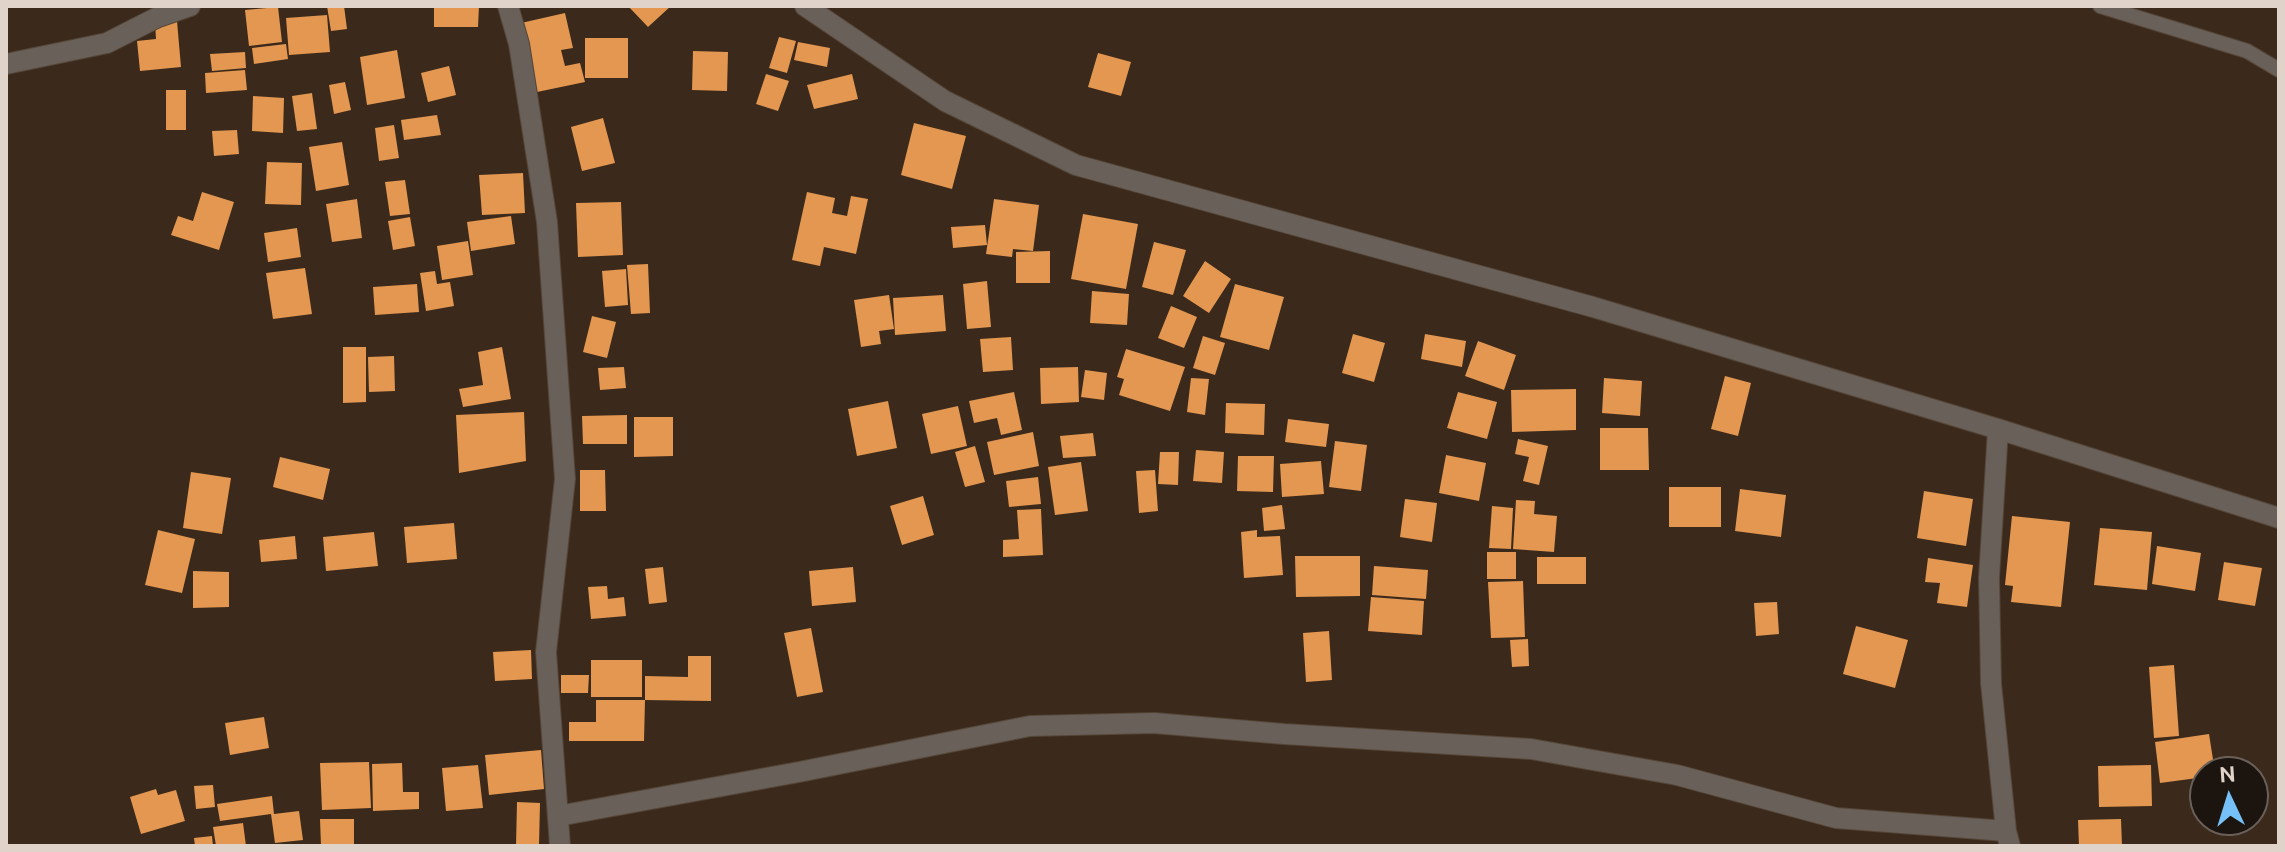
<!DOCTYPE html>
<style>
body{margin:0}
#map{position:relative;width:2285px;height:852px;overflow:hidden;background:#3b2a1b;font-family:Ubuntu,sans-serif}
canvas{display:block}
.frame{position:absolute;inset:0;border:8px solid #dfd3ca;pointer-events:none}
.north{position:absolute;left:2189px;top:756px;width:80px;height:80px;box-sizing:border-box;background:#1c140e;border:2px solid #6a6059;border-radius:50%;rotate:356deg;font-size:22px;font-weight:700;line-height:32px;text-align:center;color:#dfd3ca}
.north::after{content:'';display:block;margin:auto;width:28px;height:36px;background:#75c0f6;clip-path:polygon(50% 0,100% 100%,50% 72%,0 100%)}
</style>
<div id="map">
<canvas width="2285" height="852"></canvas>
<div class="frame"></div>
<div class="north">N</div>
</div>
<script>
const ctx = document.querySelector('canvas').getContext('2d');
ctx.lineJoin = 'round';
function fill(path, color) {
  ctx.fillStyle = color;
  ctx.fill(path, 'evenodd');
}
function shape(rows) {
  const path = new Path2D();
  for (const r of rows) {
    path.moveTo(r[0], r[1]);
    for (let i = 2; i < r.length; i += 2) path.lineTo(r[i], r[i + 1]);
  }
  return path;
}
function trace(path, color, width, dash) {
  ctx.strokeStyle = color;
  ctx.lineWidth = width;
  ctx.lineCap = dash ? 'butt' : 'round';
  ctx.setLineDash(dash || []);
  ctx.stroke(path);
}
const building = shape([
 [327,6,344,6,347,29,331,31],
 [434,6,479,6,478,27,434,27],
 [628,6,671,6,648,27],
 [278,7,282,42,249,46,245,10],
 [565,13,573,48,561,50,565,66,580,63,585,82,537,92,521,23],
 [327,15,330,52,289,55,286,18],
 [177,21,181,67,140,71,137,41,156,39,155,23],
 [779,37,796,41,787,73,769,68],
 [585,38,628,38,628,78,585,78],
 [798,42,830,48,827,67,794,60],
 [286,44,288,59,254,64,252,48],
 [397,50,405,98,367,105,360,57],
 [693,51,728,52,727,91,692,90],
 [245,52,246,68,212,71,210,54],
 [1098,53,1131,62,1121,96,1088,87],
 [449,66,456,95,428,102,421,73],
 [245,70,247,90,206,93,205,73],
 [766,74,789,81,778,111,756,104],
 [852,74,858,99,814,109,807,85],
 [345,82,351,110,334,114,329,85],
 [166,90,186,90,186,130,166,130],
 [312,93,317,129,297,131,292,96],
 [253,96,284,98,283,133,252,131],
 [437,115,441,135,404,140,401,120],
 [603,118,615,163,582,171,571,127],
 [914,123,966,136,952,189,901,175],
 [394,125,399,158,379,161,375,128],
 [237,130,239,154,214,156,212,131],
 [342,142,349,185,316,191,309,147],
 [267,162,302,163,301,205,265,204],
 [523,173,525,213,482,215,479,175],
 [405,180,410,214,390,216,385,182],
 [202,192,234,202,219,250,171,235,178,216,193,221],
 [807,192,835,198,832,213,847,216,851,196,868,199,856,254,824,247,820,266,792,260],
 [357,199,362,238,332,242,326,204],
 [994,199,1039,205,1033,251,1013,249,1012,257,986,254],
 [621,202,623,255,578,257,576,203],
 [1083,214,1138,224,1126,289,1071,279],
 [511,216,515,244,471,251,467,222],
 [410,217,415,246,393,250,388,221],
 [985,225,987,245,953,248,951,227],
 [297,228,301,257,268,262,264,233],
 [468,241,473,275,442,280,437,246],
 [1154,242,1186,250,1173,295,1142,287],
 [1050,251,1050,283,1016,283,1016,252],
 [1205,261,1231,279,1209,313,1183,296],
 [648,264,650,313,631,314,627,265],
 [305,268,312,314,273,319,266,273],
 [626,269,628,305,605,307,602,271],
 [435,271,437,284,450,282,454,306,426,311,420,273],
 [987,281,991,327,967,329,963,284],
 [417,284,419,312,375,315,373,287],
 [1235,284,1284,297,1269,350,1220,337],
 [1092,291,1129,294,1127,325,1090,323],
 [889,295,894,329,879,331,881,344,861,347,854,300],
 [943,295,946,331,895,335,893,298],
 [1171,306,1197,317,1184,348,1158,338],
 [592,316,616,322,607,358,583,352],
 [1353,334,1385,343,1374,382,1342,373],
 [1425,334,1466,341,1462,367,1421,359],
 [1203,336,1225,343,1215,375,1193,368],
 [1011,337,1013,370,983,372,980,339],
 [1478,341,1516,355,1504,390,1465,376],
 [343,347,366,347,366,402,343,403],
 [502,347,511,399,463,407,459,389,483,385,478,352],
 [1126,349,1185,367,1170,411,1119,395,1124,379,1117,377],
 [394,356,395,391,369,392,368,357],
 [624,367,626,388,600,390,598,368],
 [1078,367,1079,402,1041,404,1040,368],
 [1085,370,1107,373,1104,400,1081,397],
 [1725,376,1751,383,1738,436,1711,429],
 [1191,378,1209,379,1205,415,1187,412],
 [1604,378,1642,381,1640,416,1602,413],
 [1576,389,1576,430,1512,432,1511,390],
 [1014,392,1022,430,1001,435,997,418,974,423,969,401],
 [1458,392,1497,402,1487,439,1447,428],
 [888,401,897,448,857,456,848,409],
 [1226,403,1265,404,1264,435,1225,433],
 [958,406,967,446,931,454,922,414],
 [524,412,526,461,459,473,456,415],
 [627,415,627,444,583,444,582,416],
 [634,417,673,417,673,456,634,457],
 [1288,419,1329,424,1326,447,1285,442],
 [1600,428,1648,428,1649,470,1600,470],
 [1033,432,1039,466,994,475,987,442],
 [1093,433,1096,456,1063,458,1060,436],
 [1518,439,1548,446,1539,485,1523,481,1529,457,1515,454],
 [1335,441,1367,445,1361,491,1329,487],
 [975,446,985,482,965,487,955,452],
 [1196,450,1224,452,1222,483,1193,481],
 [1160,452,1179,452,1178,485,1158,484],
 [1446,455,1486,463,1479,501,1439,493],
 [1238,456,1274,456,1273,492,1237,491],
 [280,457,330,469,323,500,273,487],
 [1321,461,1324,494,1282,497,1280,464],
 [1081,462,1088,511,1055,515,1048,467],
 [580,470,605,470,606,511,580,511],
 [1155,470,1158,511,1139,513,1136,471],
 [191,472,231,478,222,534,183,528],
 [1038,477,1041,504,1009,507,1006,481],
 [1669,487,1721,487,1721,527,1669,527],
 [1740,489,1786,495,1781,537,1735,531],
 [1924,491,1973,499,1966,546,1917,538],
 [923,496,934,535,902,545,890,506],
 [1405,499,1437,503,1432,542,1400,537],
 [1516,500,1535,501,1534,514,1557,516,1554,552,1513,549],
 [1282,505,1285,529,1264,531,1262,508],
 [1492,506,1513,508,1511,549,1489,548],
 [1041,509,1043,555,1003,557,1003,540,1019,539,1017,510],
 [2012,516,2070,522,2061,607,2011,602,2013,586,2005,585],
 [454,523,457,559,407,563,404,527],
 [2100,528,2152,532,2147,590,2094,585],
 [158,530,195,539,182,593,145,585],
 [1257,530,1257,537,1280,536,1283,575,1244,578,1241,532],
 [374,532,378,566,326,571,323,537],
 [295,536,297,559,261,562,259,540],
 [2157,546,2201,553,2195,591,2152,584],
 [1487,552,1516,552,1516,579,1487,579],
 [1295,556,1360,556,1360,596,1296,597],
 [1537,557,1586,557,1586,584,1537,584],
 [1928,558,1973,565,1967,607,1937,603,1940,583,1925,582],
 [2224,562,2262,568,2255,606,2218,600],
 [1374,566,1428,570,1426,599,1372,595],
 [663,567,667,602,649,604,645,569],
 [853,567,856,602,812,606,809,571],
 [193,571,229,572,229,607,193,608],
 [1523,581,1525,637,1491,638,1488,582],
 [607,586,608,599,624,597,626,616,591,619,588,587],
 [1371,597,1424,601,1422,635,1368,631],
 [1777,602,1779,634,1756,636,1754,603],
 [1856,626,1908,640,1895,688,1843,674],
 [811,628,823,692,797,697,784,633],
 [1329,631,1332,680,1306,682,1303,633],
 [1528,639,1529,666,1512,667,1510,640],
 [531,650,532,679,495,681,493,652],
 [688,656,711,656,711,701,645,700,645,676,688,677],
 [591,660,642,660,642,697,591,697],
 [2174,665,2179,736,2154,738,2149,667],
 [561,675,589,675,588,693,561,693],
 [596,700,645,700,644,741,569,741,569,722,596,722],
 [264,717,269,748,230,755,225,723],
 [2209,734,2215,772,2205,772,2205,777,2160,783,2155,742],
 [541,750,544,789,489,795,485,755],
 [369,762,371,808,322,810,320,763],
 [402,763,403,792,419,792,419,809,373,811,372,764],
 [478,765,483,808,446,811,442,768],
 [2151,765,2152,806,2099,807,2098,766],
 [213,785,215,807,196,809,194,786],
 [156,789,158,795,176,790,185,821,141,834,130,797],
 [272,796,274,814,299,811,303,840,275,843,271,814,220,821,217,804],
 [517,802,540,803,539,846,516,846],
 [320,819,354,819,354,846,321,846],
 [2121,819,2122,846,2079,846,2078,820],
 [243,823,246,846,216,846,213,827],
 [212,836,213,846,195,846,194,838]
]);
const lane = shape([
 [2100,6,2247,51,2279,70]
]);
const street = shape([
 [508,6,519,44,547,222,565,479,546,652,560,846],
 [805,6,945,101,1076,165,1593,307,1998,429,2279,518],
 [6,64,107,43,158,17,190,6],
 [1998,429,1989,578,1991,683,2006,831,2010,846],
 [558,816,799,772,1030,726,1154,723,1284,734,1531,749,1677,775,1836,818,2006,831]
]);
fill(building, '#e39751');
trace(lane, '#554537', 16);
trace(street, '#554537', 22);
trace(lane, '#686059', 14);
trace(street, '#686059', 20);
</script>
